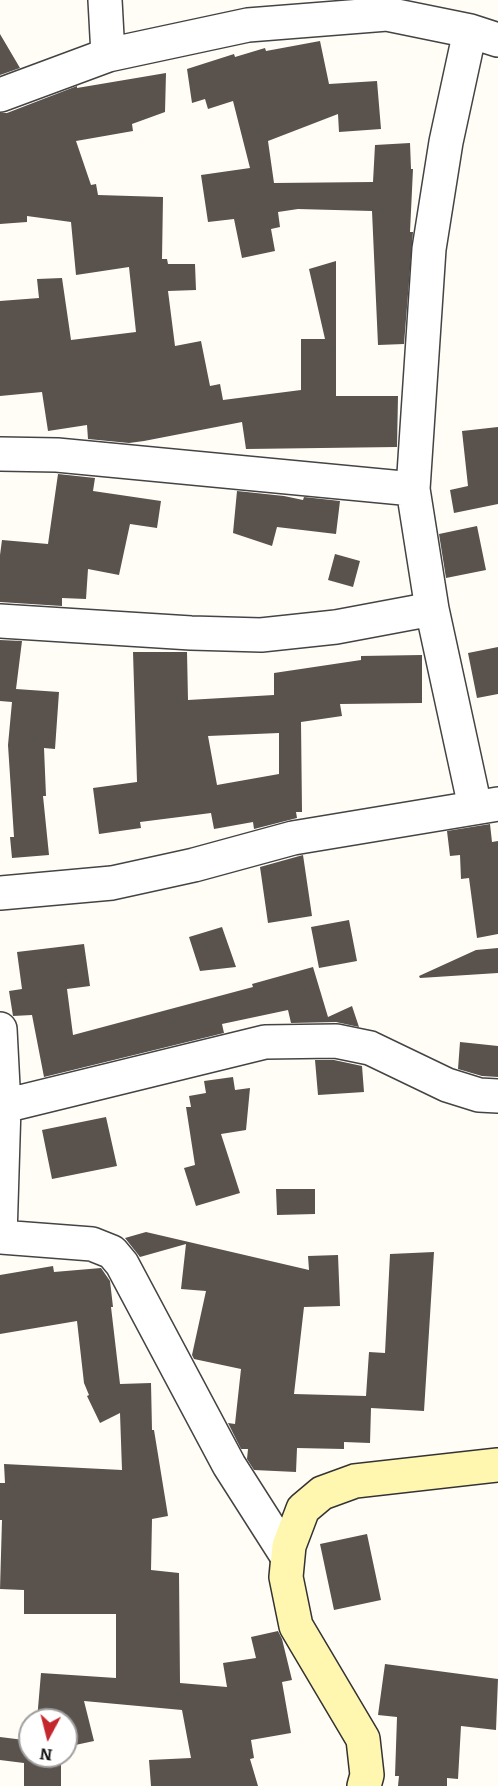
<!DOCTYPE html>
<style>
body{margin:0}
#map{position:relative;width:498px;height:1786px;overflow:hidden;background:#fffdf5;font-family:Bitter,serif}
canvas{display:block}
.north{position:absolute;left:18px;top:1708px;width:60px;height:60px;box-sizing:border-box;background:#fff;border:2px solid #a0a0a0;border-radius:50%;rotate:187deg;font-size:16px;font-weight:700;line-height:24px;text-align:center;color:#111}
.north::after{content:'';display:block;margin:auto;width:21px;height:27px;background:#c4262e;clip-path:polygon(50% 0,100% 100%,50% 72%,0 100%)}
</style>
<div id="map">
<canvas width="498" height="1786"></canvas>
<div class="north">N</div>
</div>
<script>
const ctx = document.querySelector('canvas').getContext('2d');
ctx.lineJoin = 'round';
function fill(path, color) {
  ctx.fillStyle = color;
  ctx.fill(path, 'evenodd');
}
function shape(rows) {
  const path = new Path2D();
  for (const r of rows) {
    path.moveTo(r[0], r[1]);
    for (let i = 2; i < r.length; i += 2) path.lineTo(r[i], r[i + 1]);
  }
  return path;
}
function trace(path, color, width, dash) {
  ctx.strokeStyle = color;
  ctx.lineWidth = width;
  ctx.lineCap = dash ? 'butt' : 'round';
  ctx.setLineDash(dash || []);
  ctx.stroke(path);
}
const building = shape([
 [0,34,20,68,0,75],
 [320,41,329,84,377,81,381,129,339,132,338,114,268,141,274,183,373,182,375,145,410,143,411,169,413,169,410,232,413,232,404,344,378,345,372,211,298,209,278,212,280,227,271,229,275,251,242,258,234,219,208,222,201,175,250,168,233,101,208,109,205,99,192,103,187,69,234,54,235,57,265,48,266,51],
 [166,73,165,112,132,124,133,131,76,141,91,185,96,184,98,195,163,197,162,259,167,259,168,264,195,264,196,290,168,291,175,346,201,341,210,386,220,384,223,400,301,390,301,339,325,339,309,269,336,261,336,396,398,396,397,447,246,449,242,422,144,441,129,443,88,439,87,425,48,431,42,392,0,396,0,301,39,298,37,279,62,278,71,340,136,332,129,267,76,275,71,222,27,216,27,222,0,224,0,113,7,113,77,86,77,88],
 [498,427,498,504,454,513,450,490,468,486,462,431],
 [58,474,95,478,93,491,161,501,157,528,130,524,119,575,88,569,86,599,62,598,62,606,0,602,0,555,2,540,48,544],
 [237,491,284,496,303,500,304,497,340,501,336,534,277,527,272,546,233,533],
 [477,526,486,570,446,578,439,534],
 [335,554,360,561,353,587,328,580],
 [0,640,22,641,16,689,59,692,55,749,44,748,46,796,43,796,49,855,12,858,10,837,14,837,8,745,12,702,0,701],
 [498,647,498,694,477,698,468,653],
 [133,652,187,652,188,700,274,695,274,673,361,660,361,656,422,655,422,703,340,704,342,716,301,722,302,812,296,812,297,818,254,829,253,822,214,829,211,813,140,822,141,828,99,834,93,788,137,782],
 [279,733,279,774,217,785,208,736],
 [490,824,492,842,498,841,498,934,477,938,469,878,461,879,460,855,450,856,447,831],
 [303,855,312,916,268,923,260,867],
 [349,920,357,961,319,968,311,927],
 [222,927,236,967,200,971,189,937],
 [84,944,90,986,67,989,73,1035,253,987,252,984,313,967,328,1017,352,1006,359,1027,336,1022,291,1023,288,1010,222,1024,224,1033,44,1077,32,1015,13,1016,9,991,22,989,17,952],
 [498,948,498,973,420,978,419,976,476,950],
 [460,1042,498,1046,498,1077,482,1076,458,1069],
 [315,1060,334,1060,362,1066,364,1092,318,1095],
 [233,1077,235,1090,250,1088,246,1130,221,1134,240,1193,196,1206,184,1168,195,1165,186,1107,191,1107,189,1096,206,1093,204,1081],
 [106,1117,117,1166,52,1179,42,1130],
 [276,1189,315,1189,315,1214,277,1215],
 [146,1232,309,1270,308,1256,338,1255,340,1306,304,1307,294,1394,366,1396,369,1352,385,1353,390,1254,434,1252,424,1411,371,1408,370,1443,344,1442,344,1449,297,1448,296,1472,254,1470,247,1459,248,1449,241,1449,228,1423,235,1424,241,1369,194,1359,192,1355,206,1291,181,1289,186,1244,140,1257,125,1238],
 [53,1266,54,1272,101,1268,110,1281,113,1307,111,1307,120,1384,151,1383,152,1430,154,1430,168,1516,152,1519,151,1570,179,1573,180,1683,227,1687,223,1663,256,1658,251,1637,278,1631,282,1639,292,1680,282,1682,291,1733,251,1740,254,1758,250,1759,258,1786,151,1786,149,1760,191,1758,182,1710,84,1701,94,1741,66,1747,66,1720,37,1720,41,1673,116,1678,116,1614,24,1614,24,1590,0,1589,2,1520,0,1520,0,1483,5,1483,4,1464,122,1470,120,1413,100,1423,87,1396,89,1395,84,1383,77,1321,0,1334,0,1275],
 [367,1534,381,1600,334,1610,320,1544],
 [385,1664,498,1679,496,1730,461,1726,458,1779,447,1778,447,1786,398,1786,399,1776,395,1776,397,1717,378,1715],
 [24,1730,30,1730,30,1756,61,1756,61,1786,24,1786,24,1763,0,1760,0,1737,24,1740]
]);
const street = shape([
 [105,0,108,55],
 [470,31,446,142,429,249,413,489,432,609,475,807],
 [0,95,108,55,248,25,387,14,470,31,498,40],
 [0,454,57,455,413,489],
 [0,621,191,633,261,635,336,627,432,609],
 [0,893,112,883,194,865,293,838,498,804],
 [0,1029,4,1106,0,1237],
 [4,1106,265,1042,336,1041,370,1048,447,1085,479,1095,498,1096],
 [0,1237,92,1244,112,1252,122,1264,229,1465,287,1556]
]);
const secondary = shape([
 [364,1786,367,1775,363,1739,296,1626,286,1577,289,1546,303,1509,322,1493,355,1481,498,1465]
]);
fill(building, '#5a524d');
trace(street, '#444', 36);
trace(secondary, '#333', 36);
trace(street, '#fff', 33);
trace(secondary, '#fff6b0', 33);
</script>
